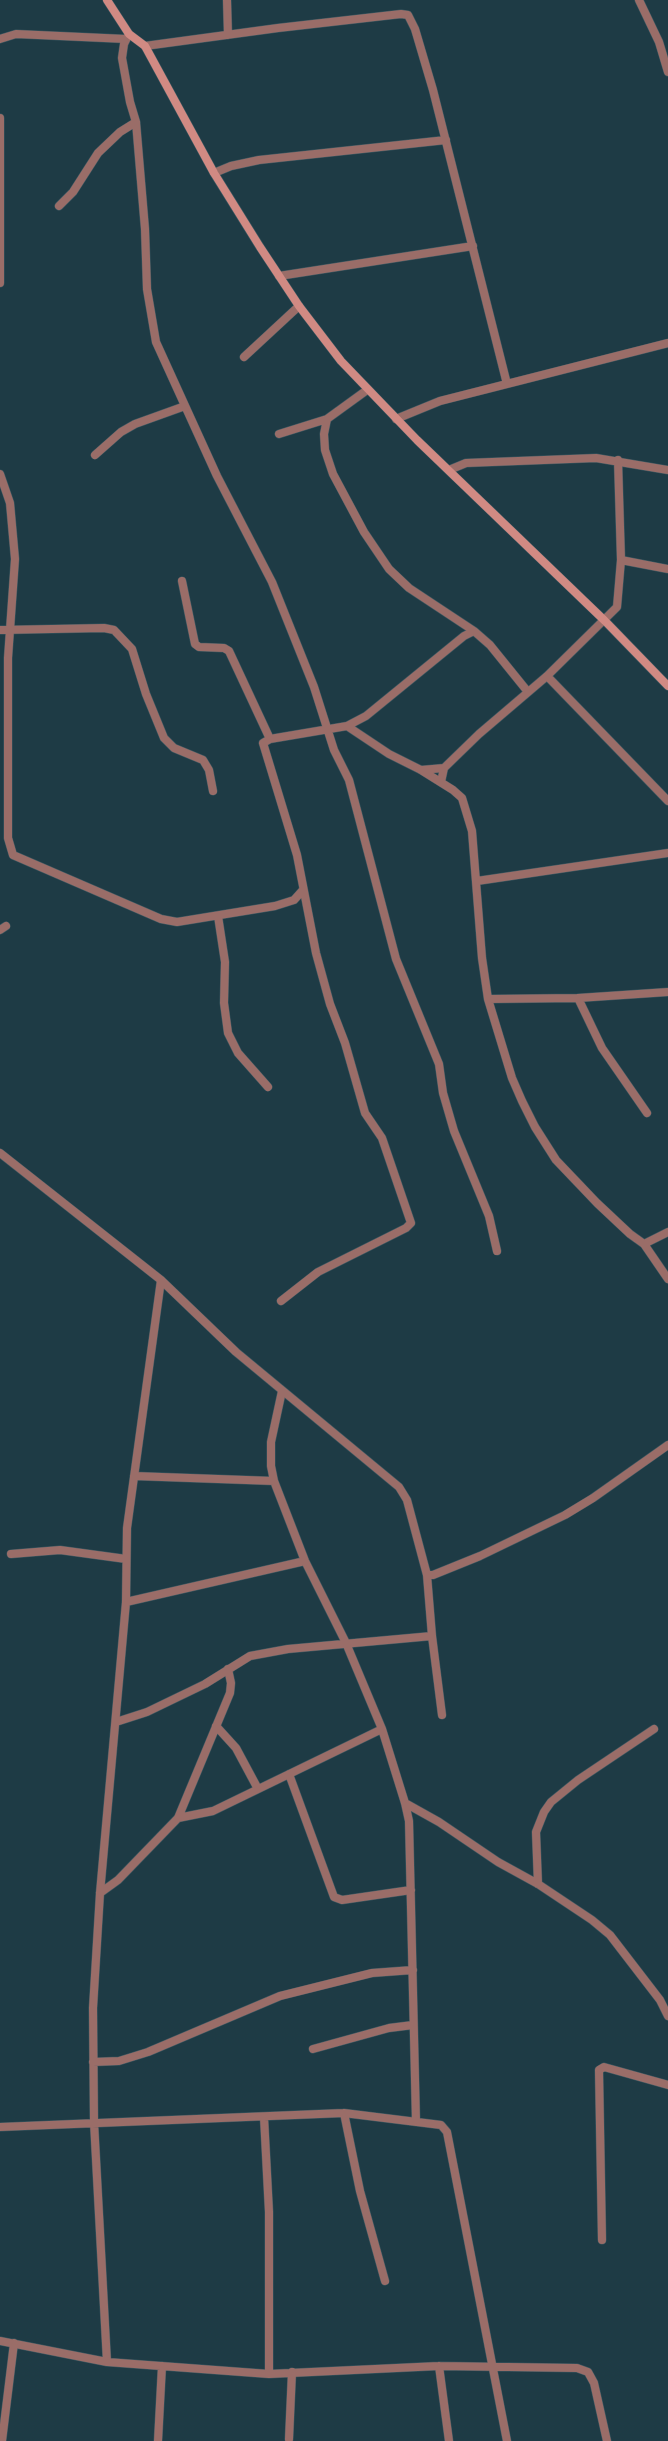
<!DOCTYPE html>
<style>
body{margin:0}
canvas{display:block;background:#1e3b45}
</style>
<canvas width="668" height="2441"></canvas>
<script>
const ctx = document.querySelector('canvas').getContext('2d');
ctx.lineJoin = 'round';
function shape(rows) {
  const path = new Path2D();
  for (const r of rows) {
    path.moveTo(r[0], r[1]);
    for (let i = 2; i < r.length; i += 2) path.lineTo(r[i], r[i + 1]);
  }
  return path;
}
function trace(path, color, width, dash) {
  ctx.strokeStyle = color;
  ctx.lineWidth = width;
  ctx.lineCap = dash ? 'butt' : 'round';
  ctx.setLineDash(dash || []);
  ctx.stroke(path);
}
const street = shape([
 [227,0,228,35],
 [639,0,659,42,668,72],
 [129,34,124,44,122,58,130,102,136,122,145,229,147,289,156,342,217,476,272,582,314,687,334,750,349,780,396,959,439,1064,443,1093,454,1131,489,1216,497,1251],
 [0,39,16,34,126,39],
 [145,46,278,28,401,14,408,15,415,29,433,90,507,384],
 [0,118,0,283],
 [214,173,231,166,259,160,446,140],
 [59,206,73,192,98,153,120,132,136,122],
 [279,276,473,246],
 [244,357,299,306],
 [367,390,327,419,324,434,325,450,333,474,364,532,389,569,409,588,474,631],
 [396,419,440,401,668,343],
 [279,434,327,419],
 [95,455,121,432,135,424,185,406],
 [449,470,466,463,596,458,668,470],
 [0,474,10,503,15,559,8,658,8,838,13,855,161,919,177,922,275,906,294,900,303,890],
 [621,560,668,569],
 [182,581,195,644,199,647,224,648,229,651,270,739],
 [0,630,104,628,114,630,132,649,146,694,164,738,174,748,203,760,209,770,213,791],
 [547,676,668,801],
 [347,726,389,754,421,770,453,790,462,798,472,831,482,958,488,999,512,1078,522,1101,535,1127,556,1160,597,1203,630,1234,644,1244,668,1232],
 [421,770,444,768],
 [441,782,444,768,479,734,547,676,617,607,621,560,618,460],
 [477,881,668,853],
 [218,916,225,962,224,1003,228,1033,238,1053,268,1087],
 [0,930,6,926],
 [578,998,668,992],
 [488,999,578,998,602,1048,647,1113],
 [0,1153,161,1280,236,1352,399,1487,407,1500,427,1575,432,1636,442,1715],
 [644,1244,668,1279],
 [281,1301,318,1272,406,1228,411,1223,382,1138,365,1113,345,1043,330,1004,316,953,297,855,263,743,270,739,347,726,366,716,464,636,474,631,490,645,528,692],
 [282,1391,271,1442,271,1466,274,1481,305,1561,346,1643,382,1729,405,1803,409,1821,416,2122],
 [134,1476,274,1481],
 [11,1554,60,1550,126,1559],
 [427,1575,433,1575,480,1556,565,1515,593,1498,668,1445],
 [126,1602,305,1561],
 [116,1722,147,1712,205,1684,250,1656,288,1649,432,1636],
 [216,1726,236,1748,258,1789],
 [289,1774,334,1897,342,1900,411,1890],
 [405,1803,439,1822,498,1862,538,1884,592,1920,610,1935,660,2000,668,2016],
 [178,1818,213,1811,382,1729],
 [538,1884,536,1832,544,1812,551,1802,578,1780,654,1729],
 [100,1893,118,1880,178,1818,230,1693,231,1683,228,1669],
 [313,2049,389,2028,413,2025],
 [93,2062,119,2061,148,2052,280,1996,372,1973,413,1970],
 [344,2113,360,2191,385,2281],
 [264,2117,269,2212,269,2374],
 [0,2127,344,2113,441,2125,447,2132,507,2441],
 [602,2240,599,2070,604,2067,668,2085],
 [0,2341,107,2362,269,2374,439,2366,577,2368,588,2372,594,2383,607,2441],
 [107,2362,94,2122,93,2008,100,1893,126,1602,127,1528,161,1280],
 [439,2366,449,2441],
 [289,2439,292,2372],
 [2,2441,14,2343],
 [158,2441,162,2366]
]);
const secondary = shape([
 [107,0,129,34,145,46,214,173,260,247,299,306,341,361,417,440,605,621,668,686]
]);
trace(street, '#3e5962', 9);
trace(secondary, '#3e5962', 9);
trace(street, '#9a6d68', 8);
trace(secondary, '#d18a83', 8);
</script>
